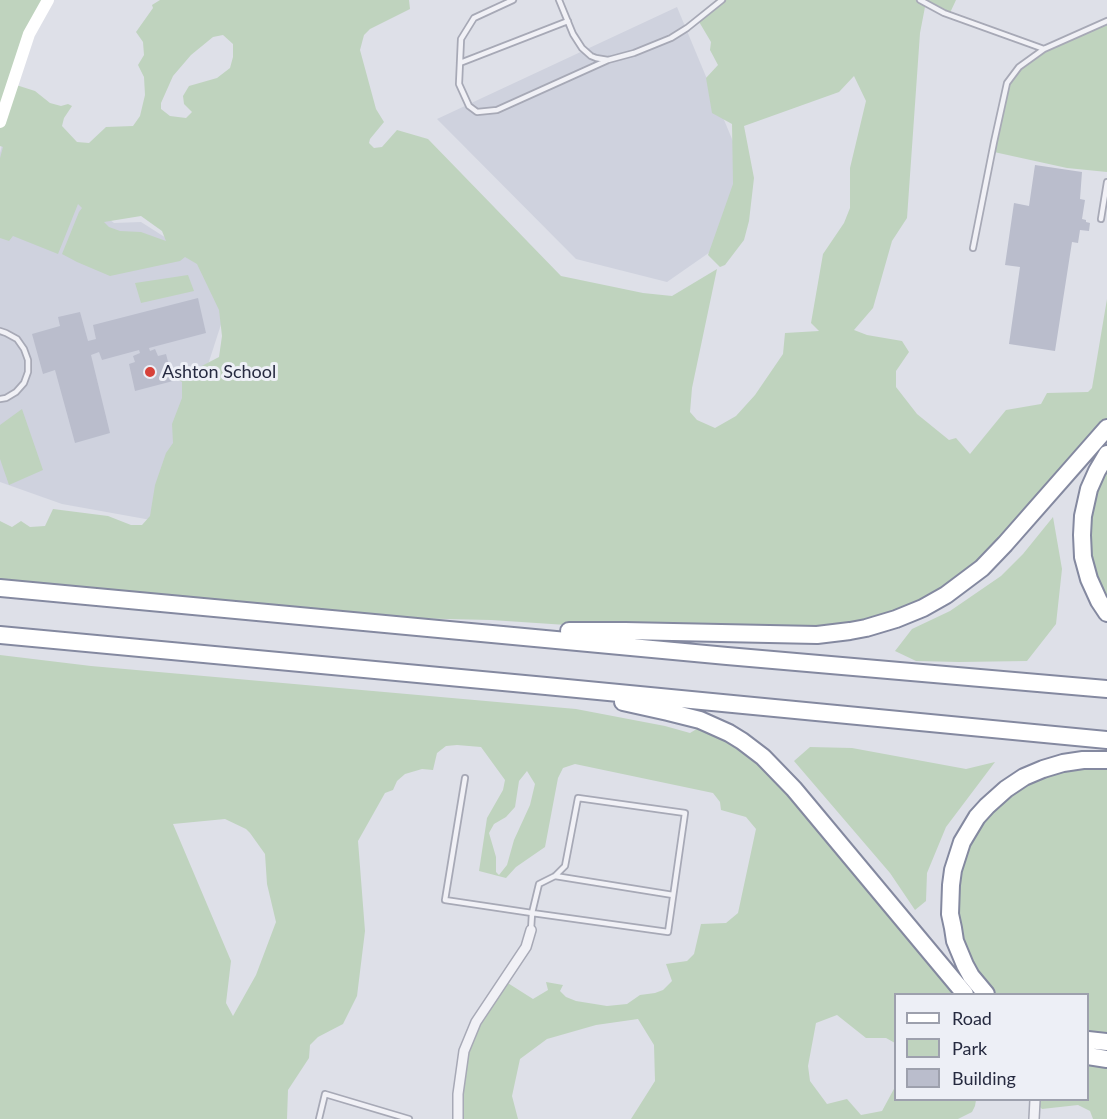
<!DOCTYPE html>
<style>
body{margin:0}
#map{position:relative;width:1107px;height:1119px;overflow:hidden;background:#dee0e8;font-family:Lato,sans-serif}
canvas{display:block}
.legend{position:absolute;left:894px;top:993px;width:195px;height:108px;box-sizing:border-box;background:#edeff6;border:2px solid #9da0ad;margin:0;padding:8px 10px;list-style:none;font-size:18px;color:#262a40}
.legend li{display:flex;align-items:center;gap:12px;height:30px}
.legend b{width:30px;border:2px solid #9da0ad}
</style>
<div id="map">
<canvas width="1107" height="1119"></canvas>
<ul class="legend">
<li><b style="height:8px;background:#fff"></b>Road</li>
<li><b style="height:16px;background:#bfd3be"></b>Park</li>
<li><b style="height:16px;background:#babdcc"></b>Building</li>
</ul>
</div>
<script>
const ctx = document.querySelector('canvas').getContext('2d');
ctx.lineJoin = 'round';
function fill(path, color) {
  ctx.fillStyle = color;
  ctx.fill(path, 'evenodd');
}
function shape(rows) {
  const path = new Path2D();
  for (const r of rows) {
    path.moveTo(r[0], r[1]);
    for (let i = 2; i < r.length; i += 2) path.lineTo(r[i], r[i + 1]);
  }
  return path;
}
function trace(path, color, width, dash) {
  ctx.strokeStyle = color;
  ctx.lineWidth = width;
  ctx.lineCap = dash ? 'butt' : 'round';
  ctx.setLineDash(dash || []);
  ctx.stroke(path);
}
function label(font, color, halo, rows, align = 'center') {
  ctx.font = font + ' Lato,sans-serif';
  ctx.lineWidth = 6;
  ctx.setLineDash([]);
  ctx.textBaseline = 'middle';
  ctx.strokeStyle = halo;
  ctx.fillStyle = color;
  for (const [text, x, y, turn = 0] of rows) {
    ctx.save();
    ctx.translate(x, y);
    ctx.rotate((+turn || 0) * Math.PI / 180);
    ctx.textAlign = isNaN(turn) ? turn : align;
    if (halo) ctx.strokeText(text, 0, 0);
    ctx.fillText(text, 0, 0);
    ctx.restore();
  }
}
const built = shape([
 [677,7,737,151,733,236,667,282,576,259,437,119],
 [5,134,87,169,89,204,114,223,141,222,182,248,204,269,227,306,190,420,151,520,62,504,0,482,0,153]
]);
const green = shape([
 [0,0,49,0,13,84,35,91,50,103,61,106,68,104,72,106,64,118,62,126,77,142,89,143,106,127,133,126,140,116,145,95,144,77,138,65,144,55,143,42,136,32,153,8,152,5,160,0,409,0,410,9,370,29,364,35,360,50,376,109,384,122,370,139,369,143,374,148,382,147,397,130,428,139,561,276,643,293,672,296,717,269,692,388,690,412,697,420,715,428,736,416,755,395,783,354,785,333,819,331,811,323,823,254,844,223,850,208,850,168,866,101,854,76,839,92,744,126,754,178,749,221,744,240,725,265,720,267,708,255,733,184,732,124,712,113,706,78,718,65,710,50,711,42,698,20,723,0,956,0,949,15,925,7,920,33,907,218,892,241,873,308,854,330,867,335,902,341,909,352,896,371,896,387,917,414,949,440,956,438,970,454,1006,410,1041,404,1047,393,1088,392,1092,388,1107,299,1107,429,969,580,866,627,627,629,491,620,363,617,0,585,0,521,12,527,21,521,30,527,45,526,53,509,108,516,131,525,142,525,150,516,155,485,166,453,173,443,172,424,182,398,182,382,179,380,179,373,194,370,219,357,222,336,219,310,197,264,185,257,180,261,110,276,77,262,62,254,79,212,82,208,78,204,58,254,13,236,9,241,0,238,0,158,3,147,0,146],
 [223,35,233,44,233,57,230,68,217,78,189,86,183,96,184,104,192,112,186,118,170,116,161,109,161,103,173,76,191,55,213,37],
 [141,216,162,231,166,241,141,232,120,231,109,227,104,222],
 [1107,22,1107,172,1067,168,994,152,1006,86,1019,67,1040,51],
 [188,275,194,291,141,303,135,283],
 [22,409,43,470,9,485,0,459,0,425],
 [1107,455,1107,608,1088,561,1089,489],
 [1053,517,1062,569,1056,624,1027,661,959,662,916,661,895,651,912,629,950,611,1001,576,1023,554],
 [0,655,91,666,576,709,665,726,690,733,710,721,745,739,967,994,896,994,895,1043,886,1038,866,1038,837,1015,816,1023,808,1066,810,1081,827,1104,847,1099,861,1115,882,1111,895,1087,896,1100,976,1100,975,1106,972,1112,958,1119,631,1119,655,1081,654,1045,638,1019,596,1025,547,1039,520,1059,512,1096,518,1119,455,1119,455,1077,468,1034,503,980,533,999,548,990,546,982,563,985,560,991,566,997,576,1001,607,1006,627,1004,640,995,655,993,663,990,672,981,666,964,687,961,694,954,701,924,726,923,738,913,756,829,746,817,721,810,720,802,713,793,575,764,563,768,558,778,545,847,516,867,506,878,479,871,487,818,503,790,505,780,481,747,457,745,446,746,437,753,433,770,422,769,405,774,397,781,393,790,385,793,358,841,365,931,357,996,343,1024,318,1037,310,1045,309,1058,288,1090,287,1119,0,1119],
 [527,771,535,784,530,805,514,840,507,865,499,875,496,872,496,857,489,833,494,824,506,817,515,807,519,781],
 [225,819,246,829,250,833,265,854,267,884,276,922,256,975,233,1016,226,1003,231,961,173,824],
 [810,747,852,748,966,769,995,762,946,827,927,873,926,901,915,910,890,873,794,761],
 [1107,759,1107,1039,1088,1037,1088,994,993,994,977,978,955,936,951,886,979,817,1026,775],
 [1088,1055,1107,1057,1107,1119,1093,1119,1090,1111,1078,1105,1042,1109,1040,1107,1040,1100,1088,1100]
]);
const building = shape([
 [1035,165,1082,172,1080,199,1085,200,1082,219,1086,220,1086,222,1090,223,1089,231,1080,230,1078,243,1072,242,1055,351,1009,344,1020,267,1005,265,1014,203,1029,206],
 [198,298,206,333,149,348,150,351,155,349,158,356,166,354,173,381,135,391,129,364,135,362,133,356,140,353,139,350,102,360,99,352,91,355,110,433,75,443,55,370,43,374,32,334,60,326,58,317,80,312,88,341,96,339,93,325]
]);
const lane = shape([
 [513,0,474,18,461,39,459,84,469,106,477,112,497,110,608,60],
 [559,0,573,34,582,48,591,56,596,58,608,60,634,53,671,38,687,28,722,0],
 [920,0,944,13,1044,49,1107,21],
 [460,63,568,21],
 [1101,219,1107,182],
 [973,248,994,142,1007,83,1019,67,1044,49],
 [0,331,6,333,17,339,24,349,28,360,28,372,24,383,16,392,6,398,0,399],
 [465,778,445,900,532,913,539,884,555,876,565,866,578,798,685,813,668,932,532,913,531,930],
 [555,876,673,895],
 [319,1119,325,1094,409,1119]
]);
const street = shape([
 [458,1119,458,1094,464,1051,476,1022,526,947,531,930],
 [1034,1119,1035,1100]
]);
const secondary = shape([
 [0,122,29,34,48,0]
]);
const highway = shape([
 [1107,454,1097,471,1089,489,1083,516,1082,535,1083,557,1089,579,1099,601,1107,613],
 [0,588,727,656,1107,689],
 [569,631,625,631,817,635,850,631,866,628,896,619,923,608,946,595,982,568,1005,544,1107,428],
 [0,635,546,686,1107,740],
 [623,702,668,712,700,720,729,733,742,741,763,757,794,789,965,994],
 [986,994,971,976,965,965,955,941,953,928,950,914,951,885,953,870,962,842,977,817,987,806,1006,789,1024,777,1043,769,1063,763,1083,760,1107,760],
 [1088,1040,1107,1042],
 [1088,1056,1107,1059]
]);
const markers = [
 [150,372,6,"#d74139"]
];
const poiNames = [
 ["Ashton School",162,372]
];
fill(built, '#cfd2de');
fill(green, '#bfd3be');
fill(building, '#babdcc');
trace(lane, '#a7a9b6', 8);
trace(street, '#a7a9b6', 12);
trace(highway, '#8489a0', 20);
trace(lane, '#f1f1f6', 4.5);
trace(street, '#f1f1f6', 9);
trace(secondary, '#fff', 12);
trace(highway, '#fff', 16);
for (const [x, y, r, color] of markers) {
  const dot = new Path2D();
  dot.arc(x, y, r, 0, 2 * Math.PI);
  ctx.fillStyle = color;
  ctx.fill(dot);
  trace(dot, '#edeff6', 2);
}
label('18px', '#262a40', '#edeff6', poiNames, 'left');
</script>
